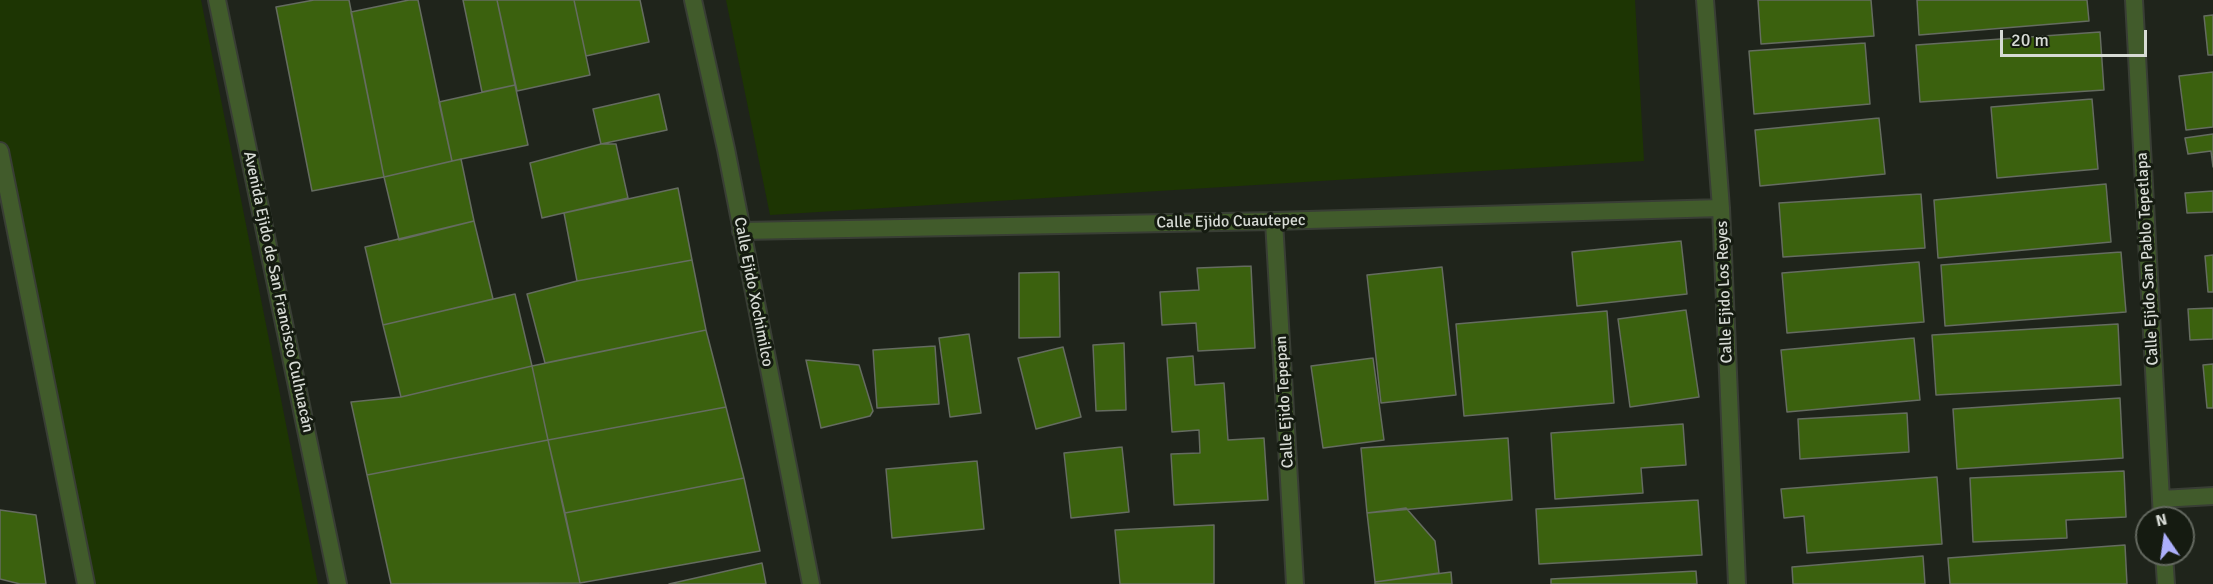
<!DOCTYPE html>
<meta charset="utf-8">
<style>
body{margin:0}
#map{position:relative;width:2213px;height:584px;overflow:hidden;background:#1f241b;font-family:Signika,sans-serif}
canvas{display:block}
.north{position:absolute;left:2135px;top:506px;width:60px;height:60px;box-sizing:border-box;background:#151b11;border:2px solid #63685f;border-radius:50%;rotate:347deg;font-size:16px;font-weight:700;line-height:24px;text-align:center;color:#d7dbd5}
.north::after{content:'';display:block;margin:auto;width:21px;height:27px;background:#acaffb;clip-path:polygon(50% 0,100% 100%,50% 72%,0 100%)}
.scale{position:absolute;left:2000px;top:30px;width:147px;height:27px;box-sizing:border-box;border:3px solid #d7dbd5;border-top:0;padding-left:8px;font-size:18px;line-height:21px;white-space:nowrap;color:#d7dbd5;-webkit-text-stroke:4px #151b11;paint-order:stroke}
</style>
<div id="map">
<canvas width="2213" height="584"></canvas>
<div class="north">N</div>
<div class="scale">20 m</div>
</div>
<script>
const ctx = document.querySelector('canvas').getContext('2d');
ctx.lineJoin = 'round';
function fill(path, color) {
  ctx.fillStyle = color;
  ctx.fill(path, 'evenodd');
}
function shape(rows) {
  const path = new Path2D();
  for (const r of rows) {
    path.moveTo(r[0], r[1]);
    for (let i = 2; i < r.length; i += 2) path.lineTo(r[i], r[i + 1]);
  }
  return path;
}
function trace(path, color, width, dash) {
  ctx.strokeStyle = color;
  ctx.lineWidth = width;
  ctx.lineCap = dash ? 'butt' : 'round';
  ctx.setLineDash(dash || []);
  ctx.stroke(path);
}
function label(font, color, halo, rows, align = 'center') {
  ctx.font = font + ' Signika,sans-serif';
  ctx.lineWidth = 6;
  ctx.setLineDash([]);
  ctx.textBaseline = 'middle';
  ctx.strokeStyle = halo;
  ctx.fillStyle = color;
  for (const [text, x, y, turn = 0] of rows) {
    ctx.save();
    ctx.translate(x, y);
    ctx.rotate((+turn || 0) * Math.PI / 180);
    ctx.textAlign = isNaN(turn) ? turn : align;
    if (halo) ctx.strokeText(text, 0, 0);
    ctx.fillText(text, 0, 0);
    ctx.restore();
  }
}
const green = shape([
 [0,0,201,0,318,584,88,584,0,140],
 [726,0,1635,0,1644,161,770,215]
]);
const building = shape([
 [314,0,349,0,384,177,312,191,276,7,314,0],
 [409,0,418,0,452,161,384,177,351,12,409,0],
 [463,0,497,0,515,85,482,92,463,0],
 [497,0,574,0,590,75,517,91,497,0],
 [574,0,640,0,649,42,586,56,574,0],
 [1758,0,1871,0,1874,36,1761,44,1758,0],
 [1917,0,2087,0,2089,21,1919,35,1917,0],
 [2213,15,2213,55,2208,55,2204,16,2213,15],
 [2100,32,2104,90,1920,102,1916,45,2100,32],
 [1865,43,1870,104,1754,114,1749,51,1865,43],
 [2213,72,2213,127,2186,130,2179,76,2213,72],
 [515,85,528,145,452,161,439,102,515,85],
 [659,94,667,130,601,144,593,109,659,94],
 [2092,99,2098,169,1997,178,1991,107,2092,99],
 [1879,118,1885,174,1760,186,1755,130,1879,118],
 [2213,134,2213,167,2211,151,2188,154,2185,138,2213,134],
 [601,144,616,144,628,198,542,218,530,163,601,144],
 [461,159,474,221,399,240,384,177,461,159],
 [2106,184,2111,242,1938,258,1934,200,2106,184],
 [678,188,692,260,577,281,564,213,678,188],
 [2213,191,2213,212,2187,213,2185,193,2213,191],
 [1921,194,1925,248,1783,257,1779,203,1921,194],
 [474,221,493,299,383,325,365,247,474,221],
 [1681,241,1687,294,1577,306,1572,252,1681,241],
 [2121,252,2126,312,1945,326,1941,265,2121,252],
 [2213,255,2213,292,2208,292,2205,256,2213,255],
 [692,260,706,330,545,363,527,294,577,281,692,260],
 [1919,262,1924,322,1787,333,1782,273,1919,262],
 [1251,266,1255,348,1198,351,1196,323,1162,325,1160,292,1199,290,1197,268,1251,266],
 [1442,267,1456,395,1381,403,1367,275,1442,267],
 [1059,272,1060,337,1019,338,1019,273,1059,272],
 [515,294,532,366,401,397,383,325,515,294],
 [2213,308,2213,339,2190,340,2188,309,2213,308],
 [1686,310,1699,397,1630,407,1618,319,1686,310],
 [1607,311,1614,403,1464,416,1456,324,1607,311],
 [2118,324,2121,385,1936,395,1932,335,2118,324],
 [706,330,726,407,548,440,532,366,706,330],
 [969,334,981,413,950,417,939,338,969,334],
 [1914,338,1920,400,1787,412,1781,350,1914,338],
 [1124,343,1126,410,1096,411,1093,345,1124,343],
 [935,346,939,404,877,408,873,350,935,346],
 [1063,347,1081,417,1036,429,1018,358,1063,347],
 [1193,356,1195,385,1224,383,1228,440,1264,438,1268,500,1174,505,1171,454,1200,453,1199,430,1172,432,1167,358,1193,356],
 [1373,358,1384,440,1323,448,1311,366,1373,358],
 [806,360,859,365,873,411,870,416,821,428,806,360],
 [2213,364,2213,408,2207,408,2203,365,2213,364],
 [532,366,548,440,367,475,351,402,401,397,532,366],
 [2120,398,2123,458,1957,469,1953,409,2120,398],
 [726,407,744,478,565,513,548,440,726,407],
 [1907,413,1909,452,1800,459,1798,419,1907,413],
 [1683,424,1686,465,1641,468,1643,493,1555,499,1551,433,1683,424],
 [1508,438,1512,500,1367,513,1361,448,1508,438],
 [548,440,580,583,391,584,367,475,548,440],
 [1122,447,1129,512,1071,518,1064,453,1122,447],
 [977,461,984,529,892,538,886,469,977,461],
 [2124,471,2126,517,2066,520,2067,538,1973,542,1970,478,2124,471],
 [1937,477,1942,544,1807,553,1804,516,1784,518,1781,489,1937,477],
 [744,478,760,551,580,583,565,513,744,478],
 [1698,500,1702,555,1539,564,1536,509,1698,500],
 [1406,508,1435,541,1439,573,1375,582,1367,513,1406,508],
 [0,510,36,515,46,584,20,584,0,579,0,510],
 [1214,525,1214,584,1120,584,1115,530,1214,525],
 [2125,545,2127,584,1950,584,1948,558,2125,545],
 [1923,556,1925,584,1793,584,1792,567,1923,556],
 [762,563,766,584,669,584,762,563],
 [1696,571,1697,584,1551,584,1551,579,1696,571],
 [1451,572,1452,584,1375,584,1375,582,1451,572]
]);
const minor = shape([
 [693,0,726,149,811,584],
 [1705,0,1721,208,1737,584],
 [2134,0,2162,518],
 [1274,221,1295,584],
 [741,231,1274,221,1721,208],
 [2161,499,2213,496],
 [2164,554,2166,584]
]);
const tertiary = shape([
 [217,0,338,584],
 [0,151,86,584]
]);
const streetNames = [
 ["Calle Ejido Cuautepec",1231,222,-1],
 ["Calle Ejido San Pablo Tepetlapa",2148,259,-93],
 ["Avenida Ejido de San Francisco Culhuacán",278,292,78],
 ["Calle Ejido Xochimilco",753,292,79],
 ["Calle Ejido Los Reyes",1725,292,-92],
 ["Calle Ejido Tepepan",1285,402,-93]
];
fill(green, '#1d3503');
fill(building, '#3b610e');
trace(building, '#656c60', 1.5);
trace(minor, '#393e35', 20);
trace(tertiary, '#393e35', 20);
trace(minor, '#415b2b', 16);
trace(tertiary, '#415b2b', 16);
label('16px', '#d7dbd5', '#151b11', streetNames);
</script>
